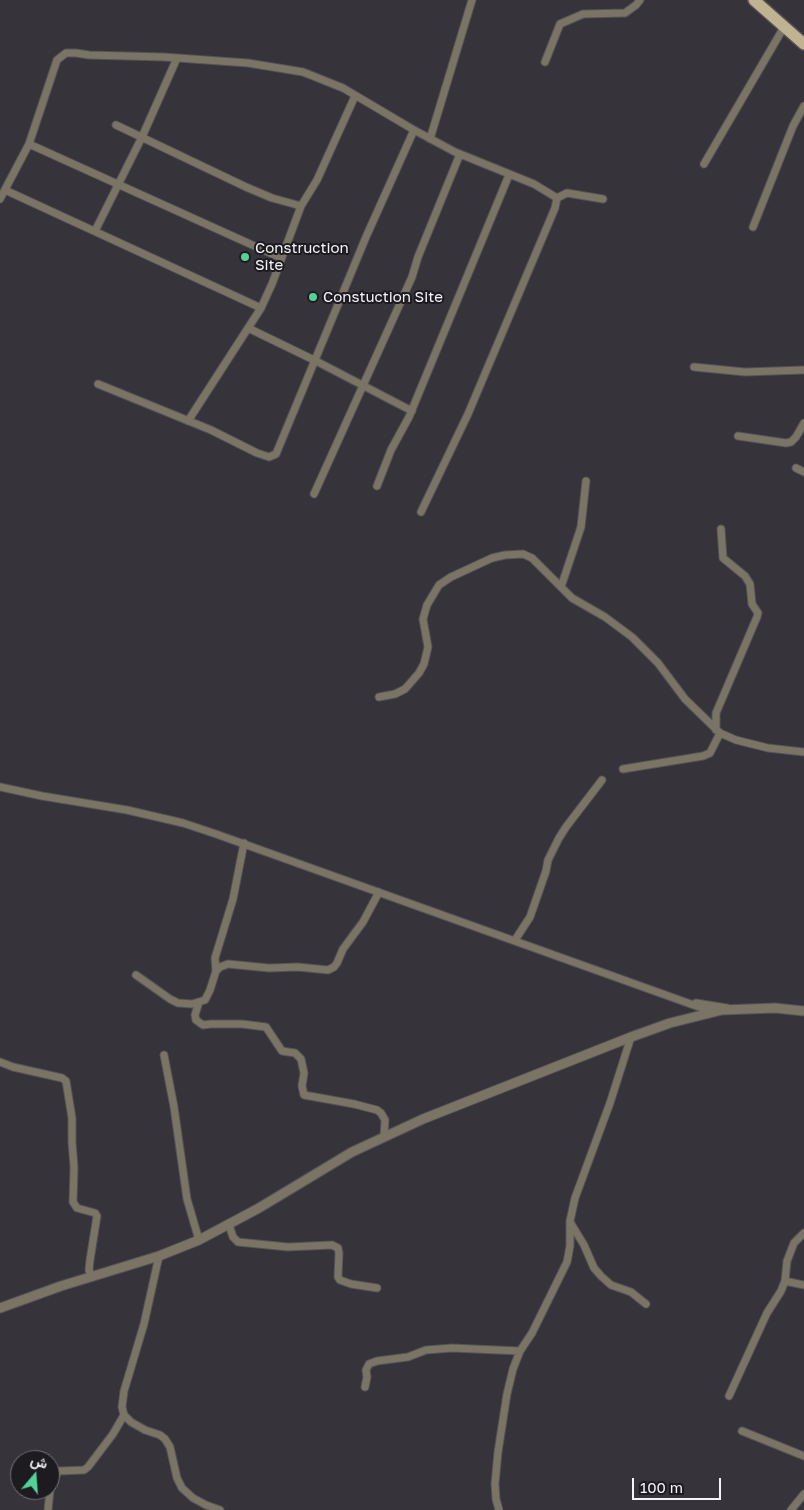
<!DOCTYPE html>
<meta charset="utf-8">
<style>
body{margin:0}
#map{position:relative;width:804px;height:1510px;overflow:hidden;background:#36333a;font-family:"Golos Text",Vazirmatn,sans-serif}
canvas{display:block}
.north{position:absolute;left:10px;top:1450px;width:50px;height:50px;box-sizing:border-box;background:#1d1b1f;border:1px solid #747276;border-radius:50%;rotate:18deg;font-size:14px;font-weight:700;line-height:20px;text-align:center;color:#f6f4f8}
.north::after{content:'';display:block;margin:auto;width:18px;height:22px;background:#51d397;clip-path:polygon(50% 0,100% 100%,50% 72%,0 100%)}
.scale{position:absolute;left:632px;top:1478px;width:89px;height:22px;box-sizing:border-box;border:2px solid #f6f4f8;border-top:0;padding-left:6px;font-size:15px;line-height:18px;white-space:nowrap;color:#f6f4f8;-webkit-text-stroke:4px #1d1b1f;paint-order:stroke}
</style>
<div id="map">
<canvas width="804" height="1510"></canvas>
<div class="north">ش</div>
<div class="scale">100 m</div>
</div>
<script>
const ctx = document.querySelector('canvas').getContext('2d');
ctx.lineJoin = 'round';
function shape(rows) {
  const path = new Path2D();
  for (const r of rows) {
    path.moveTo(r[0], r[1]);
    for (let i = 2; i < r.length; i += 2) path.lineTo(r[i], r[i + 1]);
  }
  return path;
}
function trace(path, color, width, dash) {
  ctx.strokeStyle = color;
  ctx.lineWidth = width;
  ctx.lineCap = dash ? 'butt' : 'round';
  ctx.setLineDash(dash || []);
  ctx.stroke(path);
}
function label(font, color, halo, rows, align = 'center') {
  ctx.font = font + ' "Golos Text",sans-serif';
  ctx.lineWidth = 4;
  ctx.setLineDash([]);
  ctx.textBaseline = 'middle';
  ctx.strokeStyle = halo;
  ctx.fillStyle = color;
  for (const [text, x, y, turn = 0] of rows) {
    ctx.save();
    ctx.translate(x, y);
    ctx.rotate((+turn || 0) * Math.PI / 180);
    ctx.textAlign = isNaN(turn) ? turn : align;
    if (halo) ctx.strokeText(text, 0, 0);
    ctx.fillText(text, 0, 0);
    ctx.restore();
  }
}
const minor = shape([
 [545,62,560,24,583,14,625,13,636,5,640,0],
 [116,125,246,187,272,198,301,206],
 [430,139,472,0],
 [29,144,281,258],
 [704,164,784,27],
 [5,190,261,308],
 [0,199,29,144,57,60,66,53,76,53,89,55,164,57,248,63,303,72,343,88,414,130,455,152,534,184,557,198,567,193,603,199],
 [753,227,793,126,804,106],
 [95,231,142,137,177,58],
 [248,328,316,361,412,411],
 [694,367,745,372,804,370],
 [98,384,211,430,257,453,269,457,276,454,366,237,414,130],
 [188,421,261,308,272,284,301,206,317,180,355,96],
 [738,436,786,443,791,442,796,437,804,423],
 [796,468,804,472],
 [377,486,391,450,409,417,509,175],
 [314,494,412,277,418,257,460,154],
 [421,512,468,414,555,208,557,198],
 [561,587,581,527,586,481],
 [379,697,395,694,405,689,419,673,424,664,428,647,423,619,427,605,439,585,451,577,492,558,505,555,523,554,532,558,572,598,605,617,632,637,658,663,685,699,720,733,736,740,768,748,804,752],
 [716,730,716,713,757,617,758,613,752,604,750,584,745,576,723,558,721,529],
 [623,769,703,756,710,753,720,733],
 [0,787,42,796,127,810,183,823,216,834,713,1012],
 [515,940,530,917,546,871,548,860,559,838,566,827,602,780],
 [216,971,220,967,228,964,269,968,298,967,328,970,334,967,337,963,343,949,363,922,379,892],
 [136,975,170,999,178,1003,192,1004,205,1000,210,990,216,971,215,958,233,899,244,843],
 [199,1002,195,1015,196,1020,203,1025,211,1024,242,1024,266,1027,282,1051,295,1053,301,1059,304,1073,302,1086,304,1095,354,1104,377,1110,381,1113,385,1120,384,1137],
 [696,1003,727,1008],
 [164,1055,174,1107,187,1199,199,1240],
 [0,1062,13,1067,62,1078,66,1081,72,1118,72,1142,74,1167,73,1202,77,1208,95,1213,97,1216,90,1260,89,1270,92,1277],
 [570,1222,584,1245,594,1268,601,1276,611,1285,631,1292,646,1304],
 [229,1225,233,1237,238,1242,288,1247,332,1245,338,1248,339,1253,338,1277,340,1280,351,1284,377,1288],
 [804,1233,794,1243,787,1261,785,1281,804,1285],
 [159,1256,144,1324,124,1391,122,1407,124,1415,131,1422,145,1430,160,1435,165,1439,170,1447,177,1478,182,1488,193,1498,206,1505,220,1510],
 [365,1387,367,1377,366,1370,369,1364,377,1361,408,1357,426,1350,452,1348,520,1351],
 [729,1396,767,1313,781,1291,785,1281],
 [742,1431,804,1456],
 [50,1490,53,1479,59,1471,84,1470,88,1467,113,1434,124,1415],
 [48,1510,50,1490],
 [499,1510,496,1499,495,1484,498,1452,507,1394,513,1369,520,1351,532,1333,567,1262,570,1246,570,1221,575,1198,610,1103,631,1037],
 [791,1510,804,1494]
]);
const tertiary = shape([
 [0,1308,61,1286,159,1256,199,1240,259,1208,352,1152,423,1119,631,1037,670,1023,722,1010,775,1008,804,1011]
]);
const primary = shape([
 [754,0,804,44]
]);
const markers = [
 [245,257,5,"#51d397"],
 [313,297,5,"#51d397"]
];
const poiNames = [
 ["Construction",255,248],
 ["Site",255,265],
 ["Constuction Site",323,297]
];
trace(minor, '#555258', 9);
trace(tertiary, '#555258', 11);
trace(primary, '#555258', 14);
trace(minor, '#7a7464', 7);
trace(tertiary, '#7a7464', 9);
trace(primary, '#c0b391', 11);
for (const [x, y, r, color] of markers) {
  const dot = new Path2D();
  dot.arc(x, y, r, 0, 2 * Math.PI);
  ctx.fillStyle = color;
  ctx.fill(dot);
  trace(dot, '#1d1b1f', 2);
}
label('15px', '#f6f4f8', '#1d1b1f', poiNames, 'left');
</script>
